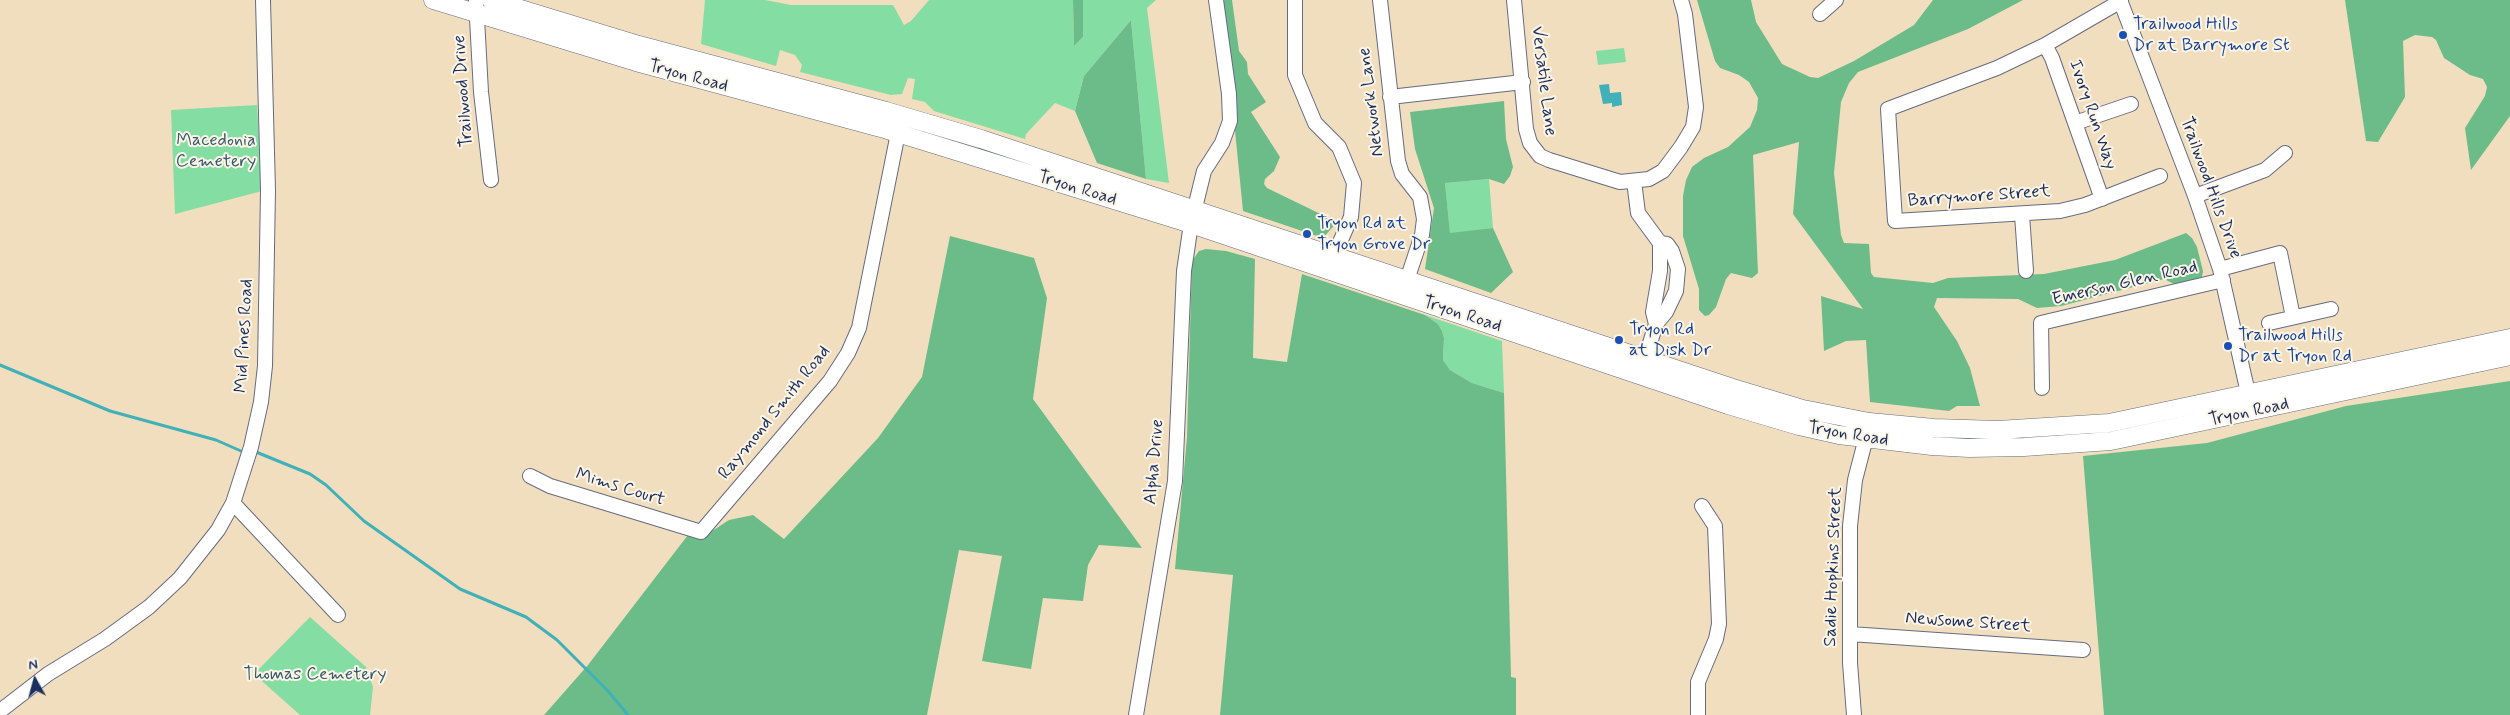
<!DOCTYPE html>
<style>
body{margin:0}
#map{position:relative;width:2510px;height:715px;overflow:hidden;background:#f1debe;font-family:Mynerve,sans-serif}
canvas{display:block}
.north{position:absolute;left:10px;top:655px;width:50px;height:50px;-webkit-text-stroke:4px #fcf5e5;paint-order:stroke;rotate:353deg;font-size:14px;font-weight:700;line-height:20px;text-align:center;color:#1b2f5e}
.north::after{content:'';display:block;margin:auto;width:18px;height:22px;background:#1b2f5e;clip-path:polygon(50% 0,100% 100%,50% 72%,0 100%)}
</style>
<div id="map">
<canvas width="2510" height="715"></canvas>
<div class="north">N</div>
</div>
<script>
const ctx = document.querySelector('canvas').getContext('2d');
ctx.lineJoin = 'round';
function fill(path, color) {
  ctx.fillStyle = color;
  ctx.fill(path, 'evenodd');
}
function shape(rows) {
  const path = new Path2D();
  for (const r of rows) {
    path.moveTo(r[0], r[1]);
    for (let i = 2; i < r.length; i += 2) path.lineTo(r[i], r[i + 1]);
  }
  return path;
}
function trace(path, color, width, dash) {
  ctx.strokeStyle = color;
  ctx.lineWidth = width;
  ctx.lineCap = dash ? 'butt' : 'round';
  ctx.setLineDash(dash || []);
  ctx.stroke(path);
}
function label(font, color, halo, rows, align = 'center') {
  ctx.font = font + ' Mynerve,sans-serif';
  ctx.lineWidth = 4;
  ctx.setLineDash([]);
  ctx.textBaseline = 'middle';
  ctx.strokeStyle = halo;
  ctx.fillStyle = color;
  for (const [text, x, y, turn = 0] of rows) {
    ctx.save();
    ctx.translate(x, y);
    ctx.rotate((+turn || 0) * Math.PI / 180);
    ctx.textAlign = isNaN(turn) ? turn : align;
    if (halo) ctx.strokeText(text, 0, 0);
    ctx.fillText(text, 0, 0);
    ctx.restore();
  }
}
const green = shape([
 [705,0,765,0,791,5,893,5,904,25,911,21,929,0,1073,0,1074,46,1083,37,1083,0,1156,0,1147,8,1169,183,1146,179,1131,20,1084,76,1075,111,1055,103,1026,134,1025,139,934,111,925,102,912,99,915,79,908,78,902,94,891,95,800,72,802,65,795,55,780,50,776,66,701,44],
 [1624,48,1626,62,1598,65,1596,51],
 [257,105,262,191,175,214,171,110],
 [1489,179,1493,228,1450,234,1445,183],
 [1425,315,1502,341,1504,393,1472,383,1450,370,1443,360,1444,338,1442,331,1438,324],
 [310,617,366,667,373,687,370,715,300,715,254,674]
]);
const forest = shape([
 [1073,0,1083,0,1083,37,1074,46],
 [1222,0,1232,0,1239,51,1247,62,1248,74,1266,102,1251,112,1280,157,1274,171,1265,179,1264,184,1267,188,1337,222,1323,238,1243,211],
 [1697,0,1751,0,1756,22,1782,64,1810,77,1818,78,1854,61,1914,25,1933,0,2023,0,1968,29,1858,72,1849,83,1841,102,1834,173,1841,235,1844,243,1869,244,1871,273,1874,277,1933,283,1948,278,2044,274,2115,260,2186,233,2192,238,2197,247,2203,271,2202,277,2176,285,2164,279,2061,306,2037,308,2018,299,1937,298,1934,307,1957,341,1970,368,1980,406,1957,406,1949,411,1870,402,1866,340,1846,341,1824,351,1821,296,1863,309,1793,214,1799,142,1753,155,1758,273,1752,278,1731,273,1726,279,1716,307,1709,315,1705,316,1699,310,1699,289,1683,236,1683,196,1686,180,1692,167,1704,158,1728,147,1750,127,1757,110,1758,98,1749,82,1739,75,1720,68,1715,61],
 [2345,0,2510,0,2510,116,2471,170,2465,128,2485,96,2487,87,2483,79,2470,75,2444,58,2436,40,2432,37,2415,35,2403,41,2405,97,2378,142,2366,141],
 [1131,20,1146,179,1097,163,1075,111,1084,76],
 [1504,101,1506,139,1513,167,1510,176,1504,184,1489,179,1445,183,1450,233,1493,228,1513,272,1491,293,1425,269,1434,208,1415,149,1410,112],
 [950,236,1034,258,1047,298,1033,399,1142,548,1099,545,1088,565,1083,601,1043,598,1031,669,982,661,1002,556,959,550,927,715,544,715,588,665,688,535,700,539,729,520,753,515,784,539,878,438,922,377],
 [1206,249,1226,251,1255,259,1253,358,1287,362,1302,274,1425,315,1438,324,1442,331,1444,338,1443,360,1450,370,1472,383,1504,393,1511,677,1516,678,1516,715,1220,715,1233,575,1175,569,1187,437,1192,261,1199,251],
 [2510,381,2510,715,2104,715,2083,456,2207,443,2346,406]
]);
const water = shape([
 [1609,84,1610,93,1621,92,1622,105,1612,107,1612,103,1603,104,1599,85]
]);
const stream = shape([
 [0,365,110,411,216,440,241,451],
 [256,452,310,474,326,485,364,521,460,589,526,617,557,640,607,690,628,715]
]);
const minor = shape([
 [476,0,481,92,491,180],
 [1295,0,1295,75,1315,123,1339,147,1354,183,1351,217,1334,256],
 [1380,0,1398,161,1402,174,1420,197,1424,219,1422,235,1407,280],
 [1514,0,1526,129,1530,143,1540,156,1549,160,1620,182,1649,179,1663,171,1681,147,1693,127,1696,107,1685,14,1681,0],
 [2120,0,2195,196,2220,269,2248,393],
 [2121,1,2045,45,1997,68,1888,109,1895,221,2060,211,2085,205,2160,176],
 [1820,14,1836,0],
 [2045,45,2052,58,2102,199],
 [1390,97,1523,82],
 [2075,123,2131,104],
 [1634,181,1638,213,1660,243,1667,244,1672,251,1678,269,1676,291,1666,312,1656,324,1645,359],
 [2195,196,2265,170,2285,153],
 [2022,215,2026,271],
 [2220,269,2280,253,2293,317],
 [2269,323,2331,309],
 [1656,324,1653,312,1660,271,1660,243],
 [2042,388,2041,323,2223,280],
 [530,476,550,486,701,532,830,381,848,353,859,328,898,133],
 [233,503,338,615],
 [1850,634,2083,650],
 [0,711,48,674,105,639,149,607,180,578,218,530,233,503,251,447,261,402,265,366,268,190,263,0],
 [1136,715,1175,481,1184,271,1191,224,1204,171,1222,143,1230,121,1229,94,1216,0],
 [1698,715,1698,682,1716,639,1719,624,1715,526,1702,506],
 [1854,715,1850,663,1850,526,1855,480,1868,430]
]);
const major = shape([
 [433,0,636,62,881,128,975,157,1191,224,1728,405,1799,426,1839,435,1932,446,1969,448,2024,447,2111,441,2510,356],
 [491,0,639,45,886,111,981,139,1733,388,1803,409,1869,422,1934,428,1998,430,2109,423,2510,338]
]);
const markers = [
 [2123,35,5,"#1a4fb4"],
 [1307,234,5,"#1a4fb4"],
 [1619,340,5,"#1a4fb4"],
 [2228,346,5,"#1a4fb4"]
];
const transitNames = [
 ["Trailwood Hills",2133,25],
 ["Dr at Barrymore St",2133,46],
 ["Tryon Rd at",1317,224],
 ["Tryon Grove Dr",1317,245],
 ["Tryon Rd",1629,330],
 ["at Disk Dr",1629,351],
 ["Trailwood Hills",2238,336],
 ["Dr at Tryon Rd",2238,357]
];
const streetNames = [
 ["Tryon Road",688,77,15],
 ["Versatile Lane",1543,81,83],
 ["Trailwood Drive",464,91,-94],
 ["Network Lane",1372,102,-97],
 ["Ivory Run Way",2092,115,71],
 ["Trailwood Hills Drive",2210,188,70],
 ["Tryon Road",1077,189,17],
 ["Barrymore Street",1979,197,-4],
 ["Emerson Glen Road",2125,284,-13],
 ["Tryon Road",1462,315,18],
 ["Mid Pines Road",245,336,-87],
 ["Raymond Smith Road",775,413,-51],
 ["Tryon Road",2249,413,-12],
 ["Tryon Road",1848,435,9],
 ["Alpha Drive",1155,462,-85],
 ["Mims Court",620,488,17],
 ["Sadie Hopkins Street",1834,567,-88],
 ["Newsome Street",1968,623,4]
];
const parkNames = [
 ["Macedonia",216,141],
 ["Cemetery",216,162],
 ["Thomas Cemetery",315,675]
];
fill(green, '#84dda2');
fill(forest, '#6bbc88');
fill(water, '#40b1b8');
trace(stream, '#40b1b8', 3);
trace(minor, '#666c80', 16);
trace(major, '#666c80', 19);
trace(minor, '#fff', 14);
trace(major, '#fff', 18);
for (const [x, y, r, color] of markers) {
  const dot = new Path2D();
  dot.arc(x, y, r, 0, 2 * Math.PI);
  ctx.fillStyle = color;
  ctx.fill(dot);
  trace(dot, '#fcf5e5', 2);
}
label('18px', '#164399', '#fcf5e5', transitNames, 'left');
label('18px', '#1b2f5e', '#fcf5e5', streetNames);
label('18px', '#355a6f', '#fcf5e5', parkNames);
</script>
